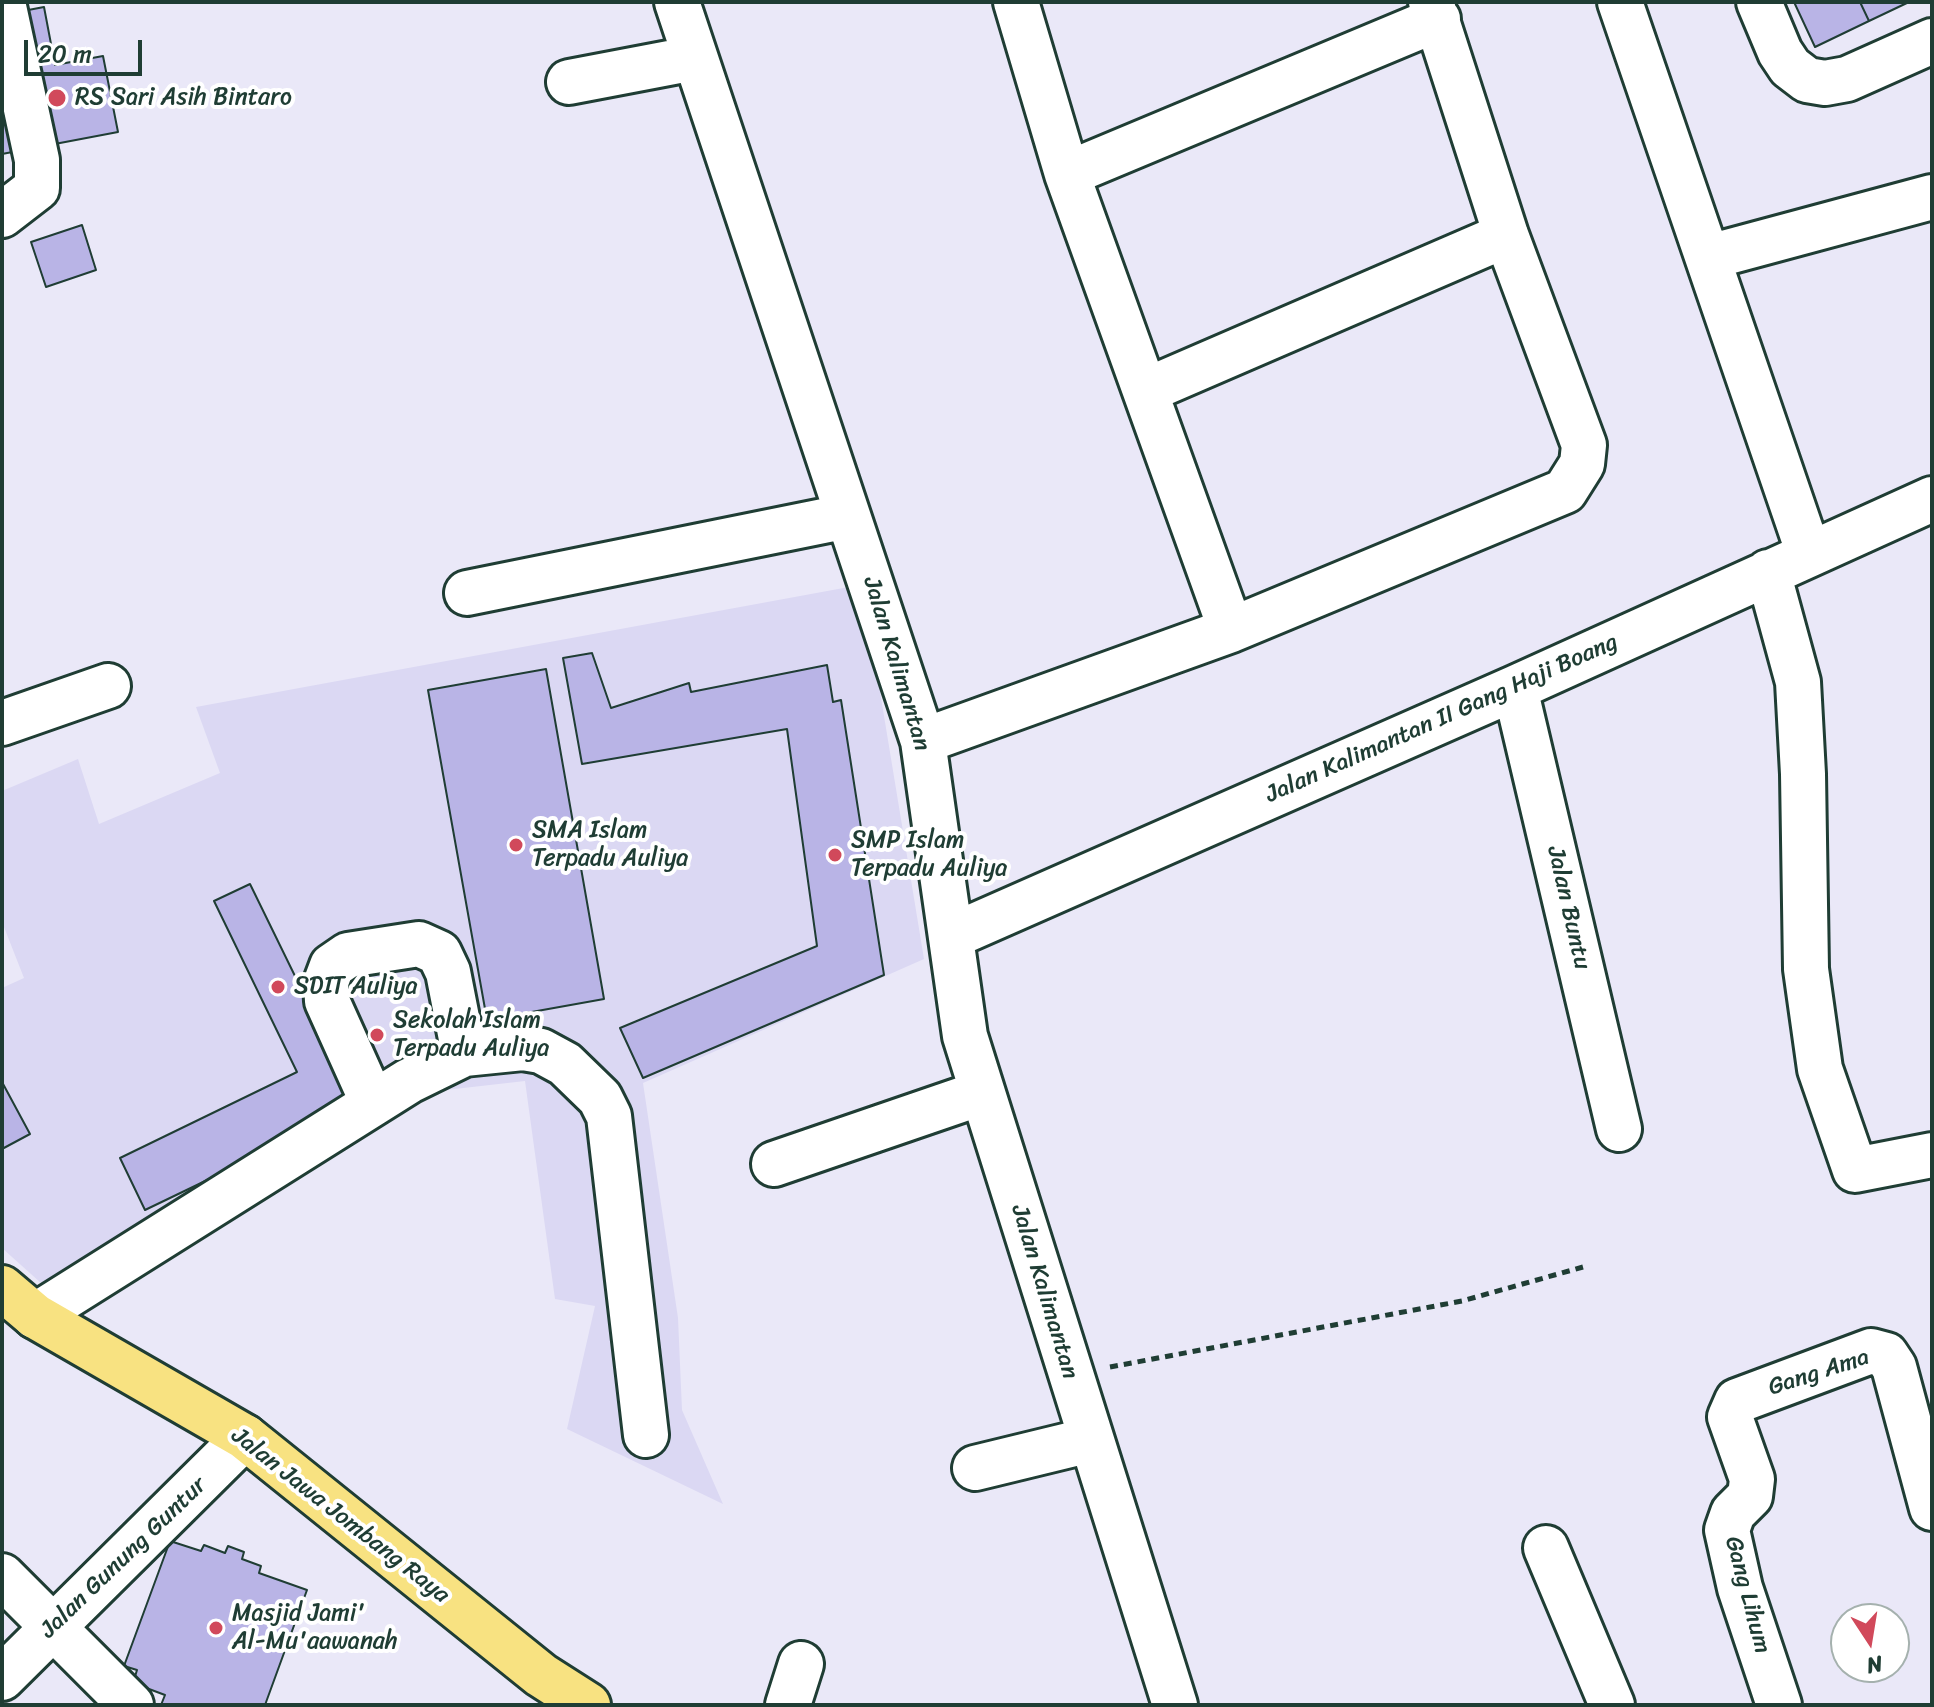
<!DOCTYPE html>
<style>
body{margin:0}
#map{position:relative;width:1934px;height:1707px;overflow:hidden;background:#eae8f8;font-family:Sriracha,sans-serif}
canvas{display:block}
.frame{position:absolute;inset:0;border:4px solid #1f3d34;pointer-events:none}
.north{position:absolute;left:1830px;top:1603px;width:80px;height:80px;box-sizing:border-box;background:#fff;border:2px solid #a5b1ae;border-radius:50%;rotate:168deg;font-size:22px;font-weight:700;line-height:32px;text-align:center;color:#1f3d34}
.north::after{content:'';display:block;margin:auto;width:28px;height:36px;background:#d1495b;clip-path:polygon(50% 0,100% 100%,50% 72%,0 100%)}
.scale{position:absolute;left:24px;top:40px;width:118px;height:36px;box-sizing:border-box;border:4px solid #1f3d34;border-top:0;padding-left:10px;font-size:24px;line-height:28px;white-space:nowrap;color:#1f3d34;-webkit-text-stroke:6px #fff;paint-order:stroke}
</style>
<div id="map">
<canvas width="1934" height="1707"></canvas>
<div class="frame"></div>
<div class="north">N</div>
<div class="scale">20 m</div>
</div>
<script>
const ctx = document.querySelector('canvas').getContext('2d');
ctx.lineJoin = 'round';
function fill(path, color) {
  ctx.fillStyle = color;
  ctx.fill(path, 'evenodd');
}
function shape(rows) {
  const path = new Path2D();
  for (const r of rows) {
    path.moveTo(r[0], r[1]);
    for (let i = 2; i < r.length; i += 2) path.lineTo(r[i], r[i + 1]);
  }
  return path;
}
function trace(path, color, width, dash) {
  ctx.strokeStyle = color;
  ctx.lineWidth = width;
  ctx.lineCap = dash ? 'butt' : 'round';
  ctx.setLineDash(dash || []);
  ctx.stroke(path);
}
function label(font, color, halo, rows, align = 'center') {
  ctx.font = font + ' Sriracha,sans-serif';
  ctx.lineWidth = 8;
  ctx.setLineDash([]);
  ctx.textBaseline = 'middle';
  ctx.strokeStyle = halo;
  ctx.fillStyle = color;
  for (const [text, x, y, turn = 0] of rows) {
    ctx.save();
    ctx.translate(x, y);
    ctx.rotate((+turn || 0) * Math.PI / 180);
    ctx.textAlign = isNaN(turn) ? turn : align;
    if (halo) ctx.strokeText(text, 0, 0);
    ctx.fillText(text, 0, 0);
    ctx.restore();
  }
}
const built = shape([
 [849,587,872,643,924,959,643,1083,678,1318,682,1410,723,1504,567,1429,595,1306,555,1299,525,1081,428,1092,71,1310,2,1248,2,988,24,978,2,922,2,791,78,759,99,824,220,773,196,707]
]);
const building = shape([
 [1794,2,1860,2,1869,21,1815,47,1794,2],
 [1860,2,1909,2,1869,21,1860,2],
 [44,7,55,65,103,56,118,132,2,154,2,15,44,7],
 [82,225,96,270,46,287,31,242,82,225],
 [592,653,611,708,689,683,691,692,827,665,833,702,841,700,884,975,643,1078,620,1028,817,946,787,729,582,764,563,658,592,653],
 [546,669,604,999,487,1020,428,690,546,669],
 [250,884,359,1107,145,1210,120,1158,297,1072,214,901,250,884],
 [2,1082,30,1134,2,1149,2,1082],
 [170,1541,201,1551,204,1545,225,1553,228,1546,244,1552,242,1559,261,1566,259,1573,307,1590,265,1705,161,1705,165,1695,133,1683,137,1670,124,1666,170,1541]
]);
const path = shape([
 [1110,1367,1462,1301,1583,1267]
]);
const minor = shape([
 [677,2,923,741,965,1036,1175,1705],
 [1016,2,1067,174,1231,630],
 [1620,2,1809,554],
 [1759,2,1780,52,1790,67,1807,80,1825,83,1847,79,1932,41],
 [569,82,695,58],
 [1067,174,1438,19],
 [2,215,37,188,37,160,3,2],
 [1709,257,1932,197],
 [1145,391,1506,235],
 [1768,572,1798,682,1803,774,1806,969,1820,1069,1855,1170,1932,1155],
 [467,593,848,516],
 [1515,688,1619,1129],
 [2,723,108,686],
 [923,741,1231,630,1565,491,1582,464,1584,445,1506,235,1431,2],
 [952,936,1515,688,1932,499],
 [372,1101,327,1001,326,982,332,966,348,955,419,944,439,953,448,972,464,1054],
 [774,1164,981,1093],
 [35,1316,409,1081,464,1054,523,1048,541,1051,565,1064,600,1098,609,1116,646,1435],
 [975,1468,1090,1440],
 [1546,1548,1612,1705],
 [2,1576,131,1705],
 [2,1678,245,1437],
 [788,1705,801,1664],
 [1779,1705,1740,1588,1727,1530,1733,1513,1750,1496,1752,1479,1730,1417,1737,1401,1871,1351,1886,1355,1894,1367,1932,1508]
]);
const major = shape([
 [2,1288,35,1316,245,1437,541,1675,588,1705]
]);
const markers = [
 [57,98,10,"#d1495b"],
 [516,845,8,"#d1495b"],
 [835,855,8,"#d1495b"],
 [278,987,8,"#d1495b"],
 [377,1035,8,"#d1495b"],
 [216,1628,8,"#d1495b"]
];
const poiNames = [
 ["RS Sari Asih Bintaro",75,98],
 ["SMA Islam",532,831],
 ["Terpadu Auliya",532,859],
 ["SMP Islam",851,841],
 ["Terpadu Auliya",851,869],
 ["SDIT Auliya",294,987],
 ["Sekolah Islam",393,1021],
 ["Terpadu Auliya",393,1049],
 ["Masjid Jami'",232,1614],
 ["Al-Mu'aawanah",232,1642]
];
const streetNames = [
 ["Jalan Kalimantan",896,664,73],
 ["Jalan Kalimantan II Gang Haji Boang",1442,719,-24],
 ["Jalan Buntu",1568,908,77],
 ["Jalan Kalimantan",1044,1292,73],
 ["Gang Ama",1819,1373,-18],
 ["Jalan Jawa Jombang Raya",340,1516,38],
 ["Jalan Gunung Guntur",124,1558,-44],
 ["Gang Lihum",1747,1595,75]
];
fill(built, '#dbd8f3');
fill(building, '#b9b4e6');
trace(building, '#1f3d34', 2);
trace(minor, '#1f3d34', 50);
trace(major, '#1f3d34', 50);
trace(path, '#1f3d34', 5, [8, 6]);
trace(minor, '#fff', 44);
trace(major, '#f8e281', 44);
for (const [x, y, r, color] of markers) {
  const dot = new Path2D();
  dot.arc(x, y, r, 0, 2 * Math.PI);
  ctx.fillStyle = color;
  ctx.fill(dot);
  trace(dot, '#fff', 3);
}
label('24px', '#1f3d34', '#fff', poiNames, 'left');
label('24px', '#1f3d34', '#fff', streetNames);
</script>
